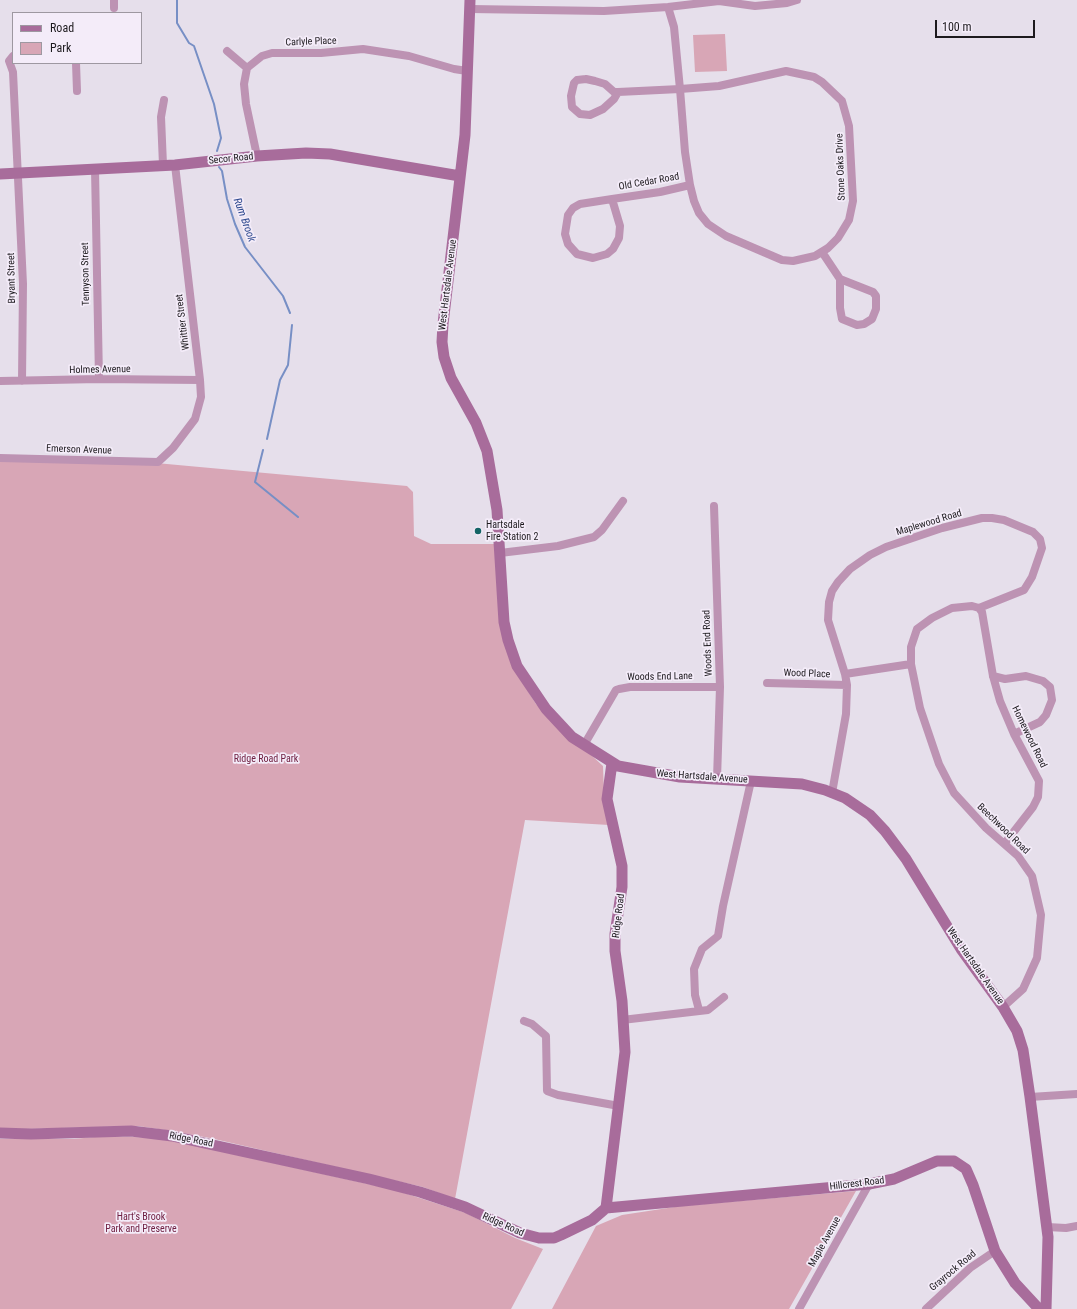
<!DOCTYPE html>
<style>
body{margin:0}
#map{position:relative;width:1077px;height:1309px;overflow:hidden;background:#e6dfeb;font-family:"Roboto Condensed",sans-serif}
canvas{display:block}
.legend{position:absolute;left:12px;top:12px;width:130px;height:52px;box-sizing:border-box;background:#f4ecf9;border:1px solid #9e98a1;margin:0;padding:5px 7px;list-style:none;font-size:12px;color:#1d1a1e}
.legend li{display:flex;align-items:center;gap:8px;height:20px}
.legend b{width:20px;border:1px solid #9e98a1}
.scale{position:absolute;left:935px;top:20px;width:100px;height:18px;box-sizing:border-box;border:2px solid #1d1a1e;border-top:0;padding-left:5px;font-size:12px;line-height:14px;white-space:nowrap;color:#1d1a1e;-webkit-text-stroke:3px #f4ecf9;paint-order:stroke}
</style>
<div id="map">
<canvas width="1077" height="1309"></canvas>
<ul class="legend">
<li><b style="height:5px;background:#a86c9b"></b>Road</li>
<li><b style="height:11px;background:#d8a6b6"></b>Park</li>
</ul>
<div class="scale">100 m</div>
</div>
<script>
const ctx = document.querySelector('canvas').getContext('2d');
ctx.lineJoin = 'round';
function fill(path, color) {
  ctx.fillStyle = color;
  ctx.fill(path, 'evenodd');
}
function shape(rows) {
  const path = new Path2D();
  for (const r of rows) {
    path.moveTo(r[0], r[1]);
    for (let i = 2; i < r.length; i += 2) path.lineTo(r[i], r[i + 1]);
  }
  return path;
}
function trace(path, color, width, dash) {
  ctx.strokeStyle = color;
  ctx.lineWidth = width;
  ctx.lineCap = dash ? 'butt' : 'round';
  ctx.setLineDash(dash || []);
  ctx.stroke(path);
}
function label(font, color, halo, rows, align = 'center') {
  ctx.font = font + ' "Roboto Condensed",sans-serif';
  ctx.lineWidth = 3.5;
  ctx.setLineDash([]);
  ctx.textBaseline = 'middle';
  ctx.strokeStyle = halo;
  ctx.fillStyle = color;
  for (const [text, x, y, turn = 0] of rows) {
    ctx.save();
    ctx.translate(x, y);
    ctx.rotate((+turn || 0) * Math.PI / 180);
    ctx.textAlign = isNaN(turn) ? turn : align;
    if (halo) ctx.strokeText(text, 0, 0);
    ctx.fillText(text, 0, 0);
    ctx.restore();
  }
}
const green = shape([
 [725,34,727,71,695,72,693,35],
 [0,459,145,462,407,486,413,492,414,536,431,544,497,544,516,668,529,693,536,704,603,766,604,793,609,825,525,820,455,1199,423,1187,210,1138,165,1130,138,1126,24,1129,0,1128],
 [104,1136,161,1138,395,1190,466,1213,515,1238,543,1249,511,1309,0,1309,0,1139,74,1139],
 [856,1191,789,1309,552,1309,596,1226,622,1215,681,1206]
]);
const stream = shape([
 [177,0,177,23,189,43,194,46,214,104,221,138,217,151],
 [219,167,222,171,227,199,235,224,245,247,283,296,290,313],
 [267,439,280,380,288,365,292,325],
 [263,450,255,482,298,517]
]);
const street = shape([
 [114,8,114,0],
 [470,9,604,11,668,7,719,1,755,6,787,3,797,0],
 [227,51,247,68],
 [13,56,9,61,13,72,23,284,22,381],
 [76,63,77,91],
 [586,79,595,81,605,84,614,92,618,92,614,99,603,109,590,115,580,114,572,107,571,96,574,83,577,80,586,79],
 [618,92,680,89,719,86,786,71,814,77,822,82,842,101,849,126,853,201,849,220,838,238,828,248,815,256,793,261,782,260,726,236,708,224,699,213,694,201,690,185,685,152,680,89,674,27,668,7],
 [257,156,246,104,244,84,247,68,262,56,272,53,321,53,363,49,409,56,454,69,467,71],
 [163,165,161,117,164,100],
 [95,169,99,379],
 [612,199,620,226,619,238,613,249,607,254,593,258,577,254,568,244,565,234,568,215,573,208,580,204,612,199],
 [612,199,660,192,690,185],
 [822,252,840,279],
 [840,279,873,292,876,296,876,309,872,319,864,324,857,325,842,319,840,308,840,279],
 [0,381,99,379,200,380],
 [0,458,158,462,173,448,195,419,201,397,200,380,175,165],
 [714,506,720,687,717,779],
 [500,553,558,546,594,537,602,530,623,501],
 [979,608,982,612,993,676,1000,701,1014,734,1039,781,1038,797,1033,807,1005,843],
 [845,674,911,664],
 [993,676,1005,679,1026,676,1043,681,1050,687,1052,700,1046,715,1040,722,1014,734],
 [767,683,847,685],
 [584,745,616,690,619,689,630,687,720,687],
 [832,793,846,714,847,685,845,674,828,620,829,602,832,591,838,582,850,569,870,555,886,547,942,528,982,518,992,518,1004,520,1033,532,1040,539,1042,548,1032,577,1024,590,979,608,972,606,952,608,932,618,917,629,911,647,911,664,920,708,939,764,954,793,986,828,1018,856,1032,876,1041,915,1037,958,1023,989,1003,1007],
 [699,1010,695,995,694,969,702,949,718,936,723,906,751,781],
 [622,1020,708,1010,724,997],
 [524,1021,532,1024,546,1036,547,1091,558,1095,619,1106],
 [1030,1097,1077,1094],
 [1047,1227,1066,1228,1077,1226],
 [799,1309,869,1184],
 [926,1309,970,1268,995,1251]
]);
const secondary = shape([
 [470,0,465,135,443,324,442,342,444,357,451,378,476,423,487,451,497,510,504,622,508,640,517,666,546,709,572,737,618,766,680,777,802,784,825,790,845,798,870,815,885,831,906,859,961,949,1003,1007,1017,1031,1023,1050,1030,1097,1048,1237,1046,1309],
 [0,174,175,165,257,156,306,153,330,154,460,176],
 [0,1133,31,1134,131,1131,172,1136,369,1179,420,1192,465,1207,520,1233,539,1238,554,1238,561,1235,592,1220,606,1208,625,1052,622,1001,615,951,615,934,622,887,622,866,607,799,612,763],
 [606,1208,869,1184,894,1179,937,1161,954,1161,966,1169,973,1185,995,1251,1015,1283,1039,1309]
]);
const markers = [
 [478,531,4,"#146465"]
];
const streetNames = [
 ["Carlyle Place",311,42,-2],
 ["Secor Road",231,159,-6],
 ["Stone Oaks Drive",841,167,-92],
 ["Old Cedar Road",649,182,-10],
 ["Tennyson Street",86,274,-91],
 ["Bryant Street",12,278,-91],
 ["West Hartsdale Avenue",448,285,-83],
 ["Whittier Street",183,322,-97],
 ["Holmes Avenue",100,370,-1],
 ["Emerson Avenue",79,450,2],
 ["Maplewood Road",929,523,-17],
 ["Woods End Road",708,643,-92],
 ["Wood Place",807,674,2],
 ["Woods End Lane",660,677,-1],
 ["Homewood Road",1029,737,64],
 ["West Hartsdale Avenue",702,777,4],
 ["Beechwood Road",1003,829,44],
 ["Ridge Road",619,916,-83],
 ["West Hartsdale Avenue",975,966,55],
 ["Ridge Road",191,1140,11],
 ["Hillcrest Road",857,1184,-7],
 ["Ridge Road",503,1225,24],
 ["Maple Avenue",825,1242,-61],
 ["Grayrock Road",953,1271,-40]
];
const poiNames = [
 ["Hartsdale",486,525],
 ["Fire Station 2",486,537]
];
const parkNames = [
 ["Ridge Road Park",266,759],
 ["Hart's Brook",141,1217],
 ["Park and Preserve",141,1229]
];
const waterNames = [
 ["Rum Brook",244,220,70]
];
fill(green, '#d8a6b6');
trace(stream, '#778fc5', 2);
trace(street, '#bd93b3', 8);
trace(secondary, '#a86c9b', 11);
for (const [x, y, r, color] of markers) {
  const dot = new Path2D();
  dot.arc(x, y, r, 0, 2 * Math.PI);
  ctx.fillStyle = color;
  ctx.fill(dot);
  trace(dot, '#f4ecf9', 1.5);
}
label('10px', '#1d1a1e', '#f4ecf9', streetNames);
label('10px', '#1d1a1e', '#f4ecf9', poiNames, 'left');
label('10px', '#702042', '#f4ecf9', parkNames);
label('italic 11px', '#304b8f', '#f4ecf9', waterNames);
</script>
